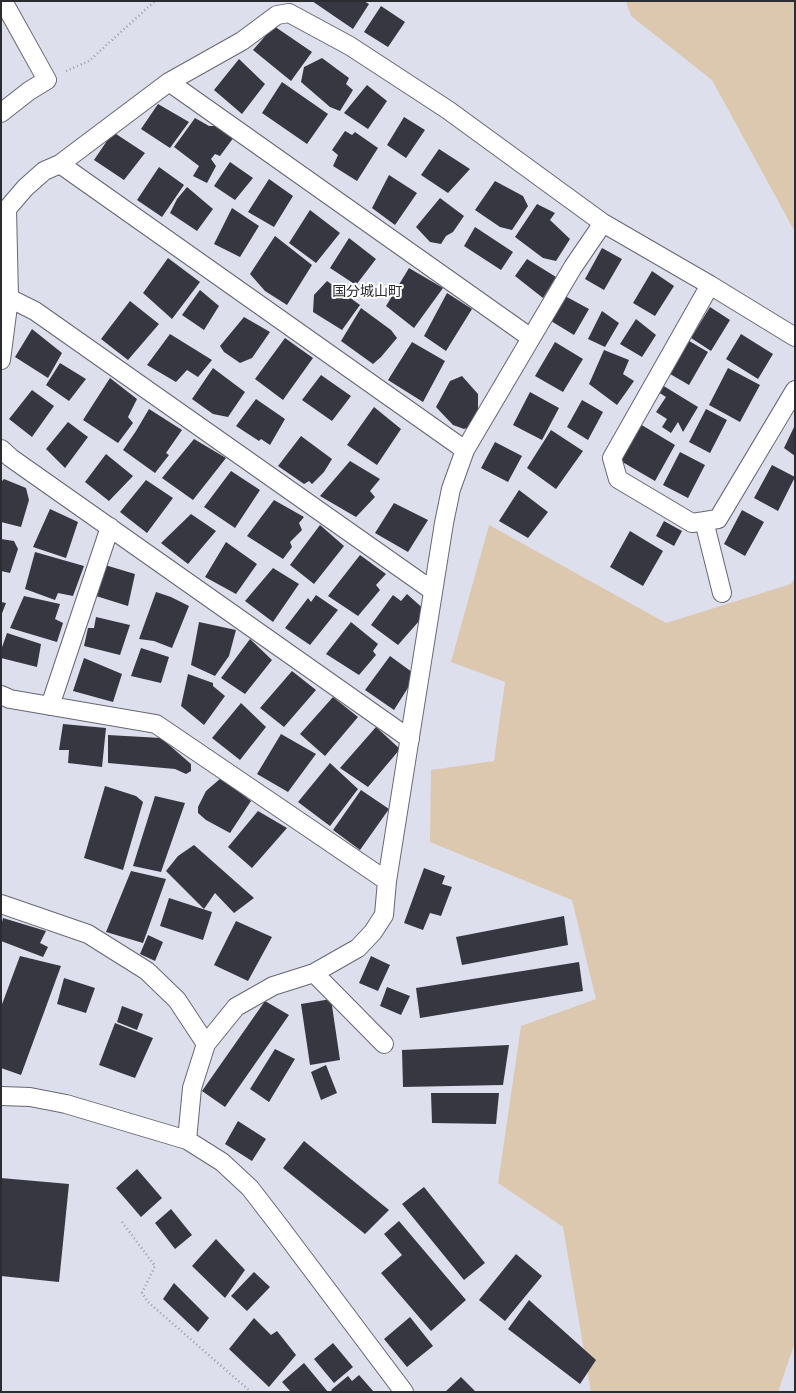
<!DOCTYPE html>
<meta charset="utf-8">
<style>
body{margin:0}
#map{position:relative;width:796px;height:1393px;overflow:hidden;background:#dddfec;font-family:"DejaVu Sans",sans-serif}
canvas{display:block}
.frame{position:absolute;inset:0;border:2px solid #2b2c31;pointer-events:none}
</style>
<div id="map">
<canvas width="796" height="1393"></canvas>
<div class="frame"></div>
</div>
<script>
const ctx = document.querySelector('canvas').getContext('2d');
ctx.lineJoin = 'round';
function fill(path, color) {
  ctx.fillStyle = color;
  ctx.fill(path, 'evenodd');
}
function shape(rows) {
  const path = new Path2D();
  for (const r of rows) {
    path.moveTo(r[0], r[1]);
    for (let i = 2; i < r.length; i += 2) path.lineTo(r[i], r[i + 1]);
  }
  return path;
}
function trace(path, color, width, dash) {
  ctx.strokeStyle = color;
  ctx.lineWidth = width;
  ctx.lineCap = dash ? 'butt' : 'round';
  ctx.setLineDash(dash || []);
  ctx.stroke(path);
}
function label(font, color, halo, rows, align = 'center') {
  ctx.font = font + ' "DejaVu Sans","Noto Sans JP",sans-serif';
  ctx.lineWidth = 4;
  ctx.setLineDash([]);
  ctx.textBaseline = 'middle';
  ctx.strokeStyle = halo;
  ctx.fillStyle = color;
  for (const [text, x, y, turn = 0] of rows) {
    ctx.save();
    ctx.translate(x, y);
    ctx.rotate((+turn || 0) * Math.PI / 180);
    ctx.textAlign = isNaN(turn) ? turn : align;
    if (halo) ctx.strokeText(text, 0, 0);
    ctx.fillText(text, 0, 0);
    ctx.restore();
  }
}
const green = shape([
 [626,1,795,1,795,232,712,80,631,16],
 [489,525,666,623,791,584,795,577,795,1342,778,1392,591,1392,563,1227,498,1183,521,1026,596,999,572,900,430,842,431,770,494,761,505,682,451,662]
]);
const building = shape([
 [312,1,364,1,369,4,353,29],
 [381,6,405,22,388,47,364,32],
 [274,26,312,52,291,81,253,50],
 [322,58,349,78,346,84,353,90,340,111,330,107,301,82,304,67],
 [239,59,265,84,242,114,214,90],
 [282,82,328,114,307,144,262,113],
 [367,85,387,101,368,129,344,113],
 [158,104,189,122,170,148,141,129],
 [404,117,425,130,406,158,387,145],
 [195,118,209,126,216,126,234,137,220,156,215,154,211,159,216,166,207,183,193,176,199,166,174,147],
 [345,131,352,135,355,132,378,148,357,181,333,166,338,155,332,150],
 [113,132,145,153,124,180,94,160],
 [439,149,470,169,448,193,421,175],
 [230,162,253,178,235,200,214,186],
 [159,167,184,185,162,217,137,200],
 [389,175,417,193,395,225,372,208],
 [269,179,293,196,274,227,248,212],
 [495,181,523,196,528,206,512,230,500,227,475,210],
 [187,187,213,209,197,231,170,213,177,199],
 [440,198,464,216,453,232,446,236,441,244,430,242,416,227],
 [537,204,555,213,550,220,570,239,556,261,543,258,515,237],
 [232,208,259,226,240,257,214,244],
 [310,210,340,233,316,263,289,243],
 [475,227,513,252,501,270,464,246],
 [275,236,312,265,287,305,265,291,250,274],
 [349,238,376,259,356,285,330,268],
 [602,248,622,259,604,290,585,279],
 [168,258,200,282,172,319,143,293],
 [527,259,556,277,543,298,515,276],
 [409,268,443,288,414,328,386,306],
 [652,271,674,286,655,316,633,303],
 [327,281,360,305,342,330,313,312,314,295],
 [200,290,219,306,204,330,182,315],
 [447,293,472,309,446,351,424,336],
 [565,296,589,309,574,335,551,321],
 [130,301,159,324,128,360,101,339],
 [710,307,730,320,711,351,691,338],
 [361,308,391,330,397,338,381,357,373,364,341,341],
 [602,311,619,323,605,347,588,339],
 [244,317,270,332,252,358,240,363,224,352,220,346],
 [636,319,656,335,642,357,620,344],
 [32,329,62,353,48,378,15,357],
 [170,334,212,360,198,377,187,370,176,382,147,365],
 [741,334,773,354,758,379,726,359],
 [285,338,313,358,283,400,255,379],
 [684,338,708,352,689,385,665,371],
 [412,342,445,361,423,402,388,380],
 [555,342,583,359,563,392,535,376],
 [604,350,629,360,623,374,634,381,617,405,589,384],
 [60,363,86,379,69,401,46,385],
 [213,368,245,392,228,417,213,414,192,399],
 [728,368,760,385,740,422,709,405],
 [321,375,351,396,332,421,302,400],
 [462,376,478,394,478,424,464,429,453,425,436,407,450,381],
 [110,378,137,399,128,417,133,423,118,443,83,420],
 [662,385,698,407,683,432,678,422,671,433,662,427,667,419,656,412,666,397,658,392],
 [32,390,54,406,32,437,9,419],
 [530,392,559,408,542,440,513,425],
 [256,399,285,419,270,445,261,439,259,441,236,426],
 [582,400,603,412,588,440,567,427],
 [374,407,401,429,377,465,347,445],
 [149,409,182,430,166,453,169,455,155,473,123,450,136,431],
 [706,409,727,420,710,453,689,442],
 [68,422,88,437,65,468,46,449],
 [640,424,675,445,655,481,619,460],
 [795,425,795,456,784,448],
 [551,430,583,451,556,489,527,468],
 [301,436,332,459,324,472,312,484,309,481,304,484,278,466],
 [194,439,226,458,193,500,162,478],
 [495,442,522,456,508,482,481,468],
 [680,452,705,465,688,498,663,485],
 [106,454,133,476,109,501,85,482],
 [350,461,380,479,370,491,375,497,356,517,320,496],
 [772,465,795,477,778,511,754,498],
 [231,471,260,490,235,528,204,507],
 [4,479,26,488,29,500,21,527,1,522,1,482],
 [146,480,173,498,147,533,120,512],
 [519,490,548,512,528,538,499,521],
 [274,500,304,517,299,523,302,530,290,542,292,547,283,559,247,536],
 [394,503,428,520,408,552,375,533],
 [50,509,78,522,66,558,33,547],
 [742,510,764,522,745,556,724,544],
 [191,514,216,531,188,564,161,543],
 [664,521,682,531,674,546,656,536],
 [320,525,344,546,314,584,290,565],
 [630,531,663,551,643,586,610,567],
 [1,539,14,541,18,549,10,573,1,571],
 [226,542,257,564,236,594,205,577],
 [35,552,84,566,73,596,58,593,55,600,25,589],
 [360,555,386,574,376,585,380,590,358,616,328,596],
 [105,565,135,574,128,606,96,596],
 [273,568,299,584,273,622,245,601],
 [156,592,171,597,189,606,172,648,154,641,139,639],
 [407,594,427,612,398,645,371,625,393,595,401,601],
 [316,595,338,610,310,645,285,628,308,598,311,602],
 [24,596,60,604,55,619,63,623,57,642,10,628],
 [1,602,6,603,1,616],
 [96,617,130,625,120,655,84,646,88,628,94,628],
 [199,622,236,630,229,656,215,676,191,665],
 [351,622,378,644,373,651,376,655,359,675,326,654],
 [7,633,41,644,37,667,1,658,1,650],
 [250,639,272,660,245,694,221,678],
 [141,648,169,657,161,683,131,676],
 [390,656,416,675,394,710,365,690],
 [84,658,122,674,113,702,73,691],
 [292,671,316,690,284,727,260,708],
 [188,674,213,683,213,686,225,696,204,725,181,706],
 [333,697,358,717,325,756,300,734],
 [241,703,266,727,240,760,212,738],
 [63,724,106,728,102,767,68,763,69,750,59,750],
 [376,727,400,749,368,787,340,768],
 [281,734,316,754,288,792,257,774],
 [108,735,161,738,191,764,191,771,186,774,175,769,108,763],
 [330,763,358,789,330,826,298,802],
 [221,778,251,801,230,833,206,820,198,813,198,807,206,791],
 [105,786,136,796,143,802,123,870,84,858],
 [361,790,389,809,360,850,333,830],
 [155,796,185,803,161,872,133,866],
 [258,811,287,828,252,868,228,847],
 [194,845,254,898,234,913,215,893,204,909,166,871,178,856],
 [424,868,445,876,442,884,452,887,441,916,430,913,423,930,404,923],
 [131,871,166,879,143,943,106,932],
 [169,898,212,912,203,940,160,926],
 [564,916,568,945,462,965,456,937],
 [3,918,46,931,40,943,48,947,43,957,1,941,1,926],
 [236,921,272,937,248,981,214,965],
 [148,935,163,942,155,961,140,954],
 [20,956,61,966,21,1075,1,1068,1,1007],
 [371,956,390,965,378,991,359,983],
 [579,962,583,991,420,1018,416,988],
 [64,978,95,988,86,1013,57,1004],
 [387,987,410,996,401,1015,380,1006],
 [331,999,340,1060,310,1065,301,1004],
 [265,1001,289,1015,225,1107,202,1091],
 [122,1006,143,1014,137,1030,117,1022],
 [115,1023,153,1038,135,1078,99,1065],
 [509,1045,503,1085,403,1087,402,1050],
 [275,1049,295,1059,269,1102,250,1089],
 [326,1065,337,1093,321,1100,311,1072],
 [431,1093,499,1093,496,1124,432,1123],
 [238,1121,266,1139,252,1161,225,1144],
 [304,1141,389,1210,365,1234,283,1168],
 [137,1169,162,1198,141,1217,116,1188],
 [1,1178,69,1184,59,1282,1,1276],
 [424,1187,485,1263,464,1280,402,1204],
 [171,1209,192,1235,175,1249,155,1223],
 [399,1221,466,1300,431,1331,381,1273,402,1255,384,1234],
 [216,1239,245,1270,225,1298,192,1266],
 [516,1254,542,1276,505,1321,479,1300],
 [254,1272,270,1287,247,1311,231,1296],
 [174,1283,209,1318,198,1332,163,1299],
 [529,1300,596,1360,580,1384,508,1329],
 [410,1317,433,1346,407,1367,384,1339],
 [254,1318,271,1335,277,1331,296,1355,269,1387,229,1349],
 [333,1343,353,1367,334,1383,314,1359],
 [304,1363,328,1392,291,1392,282,1382],
 [359,1375,374,1392,333,1392,331,1390,348,1376,352,1381],
 [461,1377,476,1392,445,1392]
]);
const path = shape([
 [66,71,89,61,155,1],
 [122,1222,155,1266,142,1293,148,1302,251,1392]
]);
const minor = shape([
 [169,82,531,338],
 [1,113,29,91,47,80,3,1],
 [60,164,465,450],
 [9,298,35,311,433,591],
 [795,337,710,285,612,458,618,479,692,523,718,519,795,390],
 [1,360,9,298,7,209,25,188,44,171,60,164,169,82,242,41,277,15,289,13,350,46,448,110,603,223,710,285],
 [1,449,11,458,410,739],
 [704,521,722,593],
 [1,695,10,699,156,724,387,881],
 [50,706,110,527],
 [1,904,88,934,147,971,177,1000,206,1044],
 [314,973,384,1044],
 [1,1096,30,1097,66,1104,187,1140,222,1162,250,1188,280,1227,404,1392],
 [187,1140,192,1088,206,1044,236,1007,273,986,314,973,358,948,373,932,384,915,387,881,444,523,451,489,465,450,573,267,603,223]
]);
const quarterNames = [
 ["国分城山町",367,292]
];
fill(green, '#dcc8ae');
fill(building, '#363741');
trace(minor, '#666773', 20);
trace(path, '#9a9ca6', 2.5, [1, 3]);
trace(minor, '#fff', 18);
label('14px', '#2b2c31', '#fff', quarterNames);
</script>
